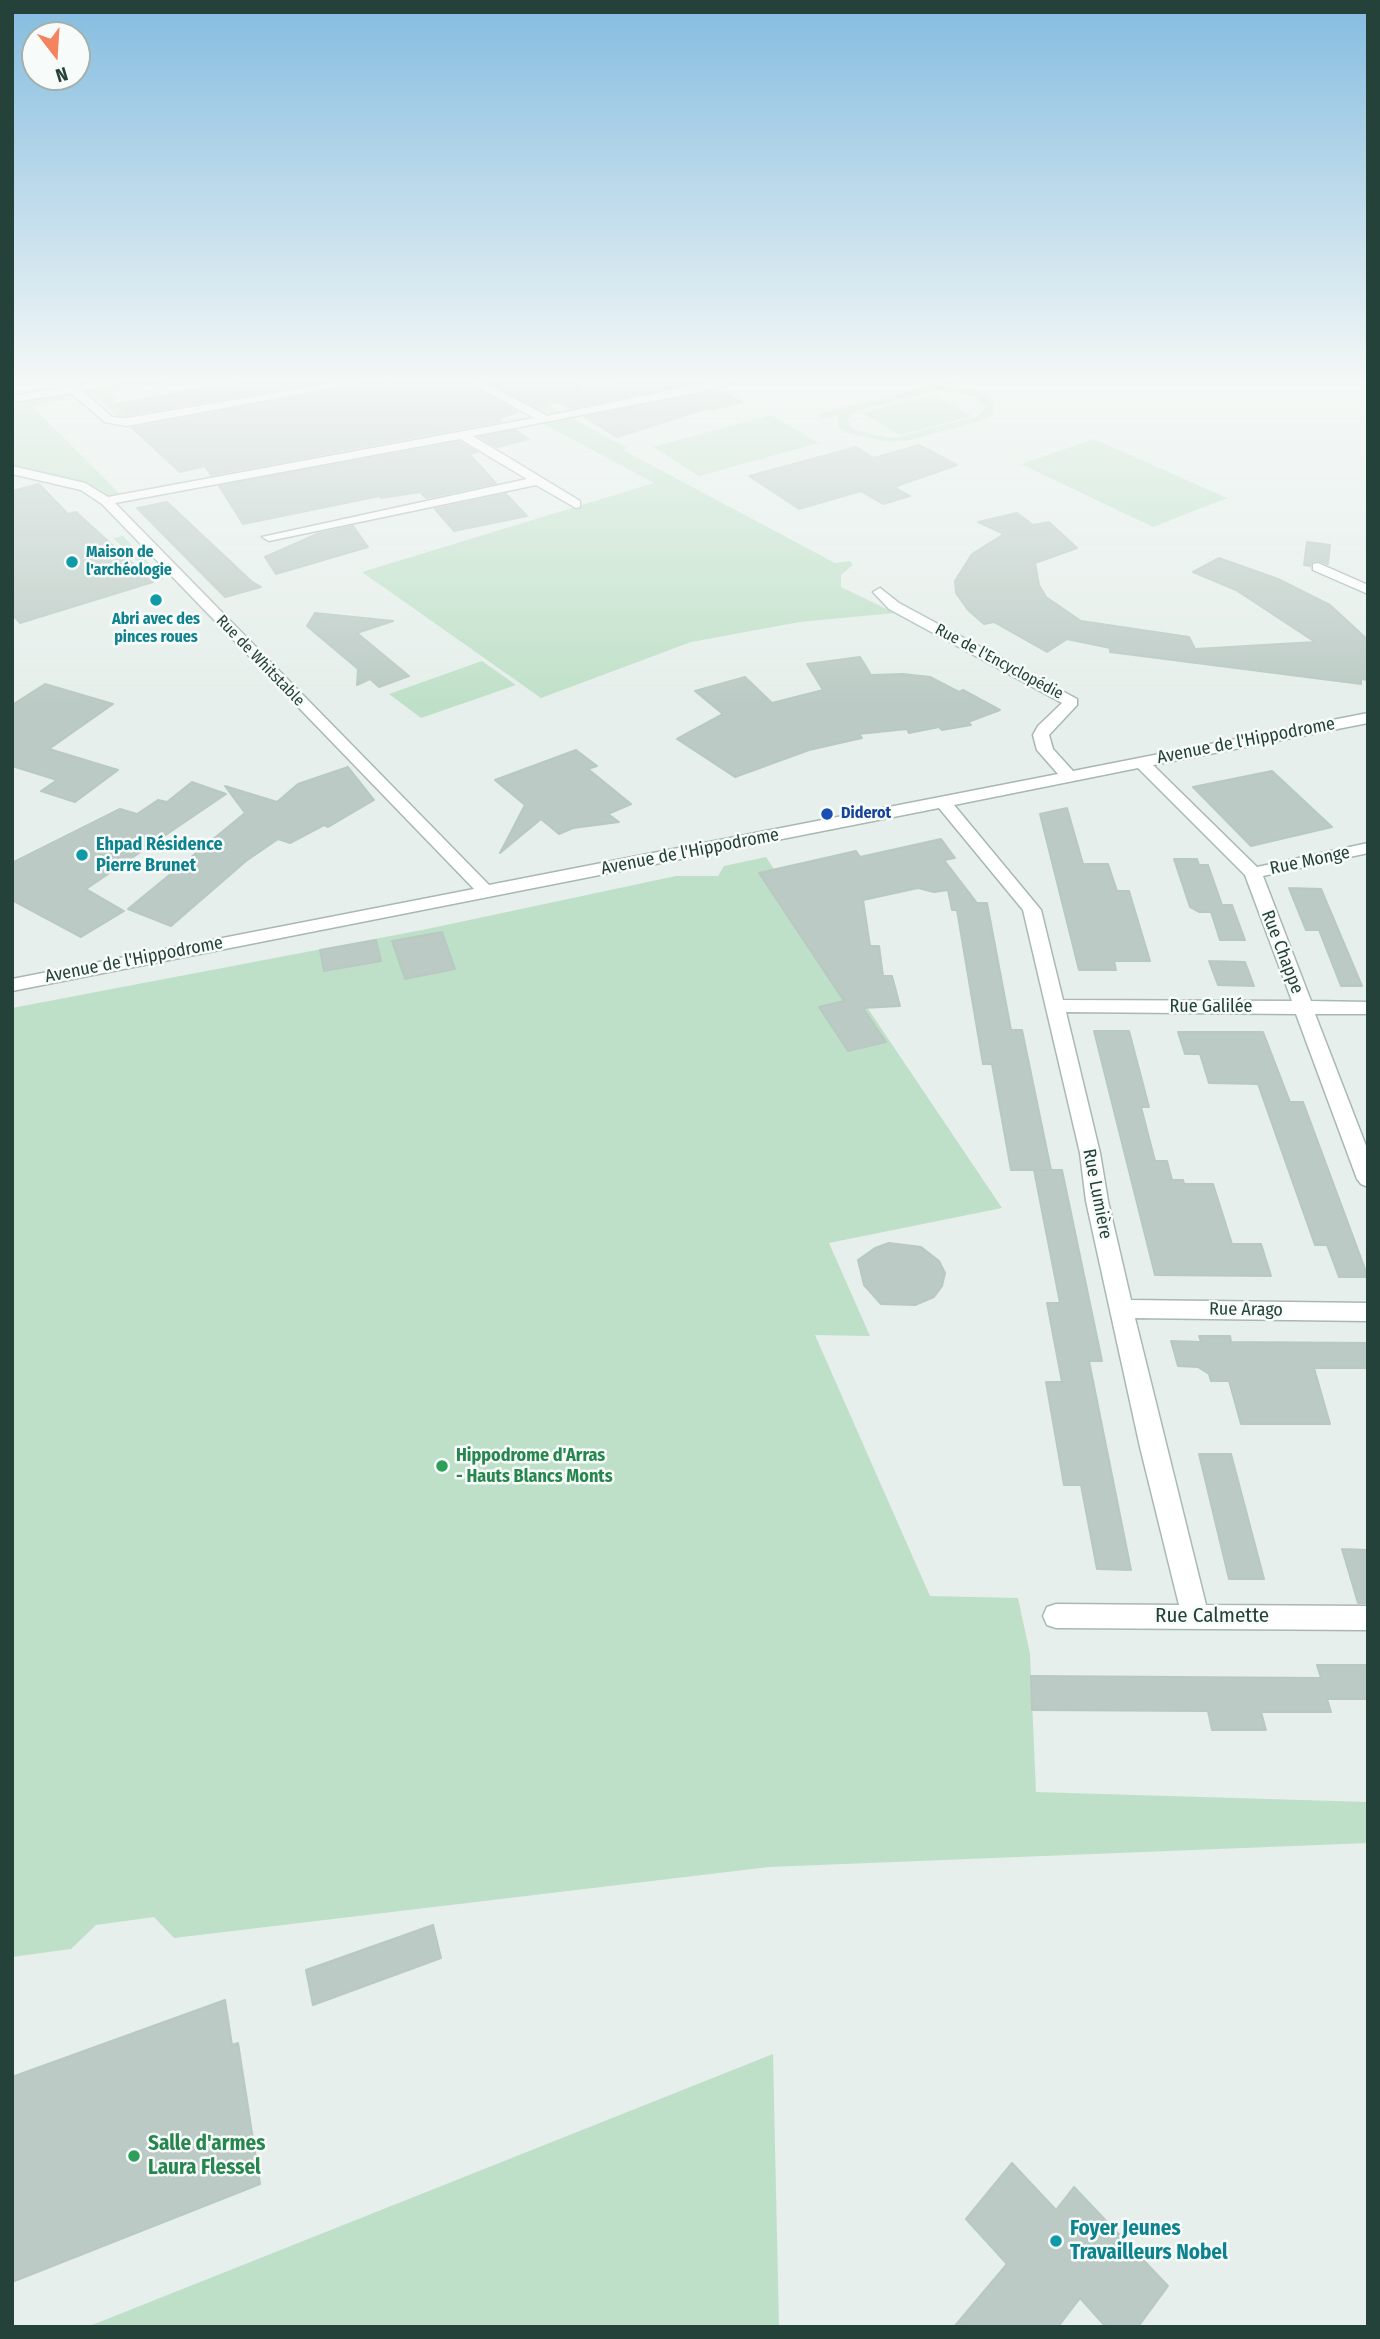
<!DOCTYPE html>
<meta charset="utf-8">
<style>
body{margin:0}
#map{position:relative;width:1380px;height:2339px;overflow:hidden;background:#e6efeb;font-family:"Fira Sans Condensed",sans-serif}
canvas{display:block}
.frame{position:absolute;inset:0;border:14px solid #24423a;pointer-events:none}
.north{position:absolute;left:21px;top:21px;width:70px;height:70px;box-sizing:border-box;background:#f7fbf9;border:2px solid #a3b1ad;border-radius:50%;rotate:163deg;font-size:19px;font-weight:700;line-height:28px;text-align:center;color:#24423a}
.north::after{content:'';display:block;margin:auto;width:24px;height:32px;background:#f4845f;clip-path:polygon(50% 0,100% 100%,50% 72%,0 100%)}
</style>
<div id="map">
<canvas width="1380" height="2339"></canvas>
<div class="frame"></div>
<div class="north">N</div>
</div>
<script>
const ctx = document.querySelector('canvas').getContext('2d');
ctx.lineJoin = 'round';
function fill(path, color) {
  ctx.fillStyle = color;
  ctx.fill(path, 'evenodd');
}
function shape(rows) {
  const path = new Path2D();
  for (const r of rows) {
    path.moveTo(r[0], r[1]);
    for (let i = 2; i < r.length; i += 2) path.lineTo(r[i], r[i + 1]);
  }
  return path;
}
function trace(path, color, width, dash) {
  ctx.strokeStyle = color;
  ctx.lineWidth = width;
  ctx.lineCap = dash ? 'butt' : 'round';
  ctx.setLineDash(dash || []);
  ctx.stroke(path);
}
function label(font, color, halo, rows, align = 'center') {
  ctx.font = font + ' "Fira Sans Condensed",sans-serif';
  ctx.lineWidth = 5;
  ctx.setLineDash([]);
  ctx.textBaseline = 'middle';
  ctx.strokeStyle = halo;
  ctx.fillStyle = color;
  for (const [text, x, y, turn = 0] of rows) {
    ctx.save();
    ctx.translate(x, y);
    ctx.rotate((+turn || 0) * Math.PI / 180);
    ctx.textAlign = isNaN(turn) ? turn : align;
    if (halo) ctx.strokeText(text, 0, 0);
    ctx.fillText(text, 0, 0);
    ctx.restore();
  }
}
const green = shape([
 [161,377,207,377,110,392,125,416,119,417,94,395,87,393,93,388],
 [456,377,496,377,627,448,623,450,835,563,850,561,853,565,841,575,841,587,895,613,800,622,691,642,541,698,362,572,654,483],
 [953,379,959,383,948,386,975,391,993,400,994,413,984,420,911,440,888,442,847,433,838,426,838,415,823,418,817,415],
 [939,390,975,397,986,407,976,417,893,438,854,430,847,419,858,410],
 [65,393,76,397,33,407,124,498,106,501,85,487,12,470,12,401],
 [933,395,972,416,900,435,862,413],
 [771,415,819,443,699,476,653,447],
 [1094,439,1227,498,1153,527,1021,464],
 [123,536,164,579,158,581,113,538],
 [482,661,516,685,421,718,389,694],
 [766,857,1002,1208,829,1243,870,1336,815,1335,930,1596,1018,1598,1030,1654,1036,1792,1368,1802,1368,1843,769,1867,174,1938,154,1917,96,1925,71,1949,12,1957,12,1008,427,929,676,876,718,876,724,866],
 [773,2054,779,2327,87,2327]
]);
const building = shape([
 [269,377,349,378,127,415,116,404,269,377],
 [428,377,458,377,518,412,497,419,501,421,211,475,205,466,180,472,132,428,350,387,401,380,404,383,428,377],
 [478,377,578,377,580,390,595,385,599,388,637,377,688,377,699,382,570,408,560,402,536,407,478,377],
 [718,390,742,402,713,410,708,408,617,437,584,417,718,390],
 [515,430,529,439,497,447,480,437,515,430],
 [459,442,477,452,469,454,496,483,426,498,420,492,381,498,380,496,243,524,219,486,459,442],
 [919,445,957,465,894,487,910,496,883,504,861,491,799,509,749,476,856,447,874,458,919,445],
 [39,484,68,514,76,512,153,582,20,623,12,614,12,491,39,484],
 [506,494,527,516,454,531,435,509,506,494],
 [167,502,251,581,261,587,225,597,137,508,167,502],
 [1017,513,1033,525,1049,522,1077,548,1035,563,1039,585,1046,597,1081,621,1189,637,1195,649,1315,642,1236,590,1193,572,1219,558,1278,579,1330,605,1368,640,1368,680,1361,679,1361,684,1110,652,1110,648,1067,639,1047,652,994,622,984,624,968,610,956,593,955,581,972,554,1004,534,978,522,1017,513],
 [353,526,368,547,276,574,265,557,317,534,353,526],
 [1307,542,1330,545,1328,564,1317,560,1311,562,1310,566,1304,565,1307,542],
 [315,613,393,621,357,633,409,676,379,687,370,679,357,685,358,669,307,626,315,613],
 [860,657,871,675,903,674,930,677,959,692,963,690,1000,710,968,722,971,725,942,730,939,727,909,733,907,729,859,734,862,738,809,750,735,777,677,739,723,714,695,691,745,677,772,703,823,690,807,664,860,657],
 [45,684,113,704,49,749,118,770,75,802,41,791,57,780,12,766,12,705,45,684],
 [576,750,597,766,588,769,631,804,608,814,619,822,573,828,559,834,541,819,500,853,525,805,495,780,576,750],
 [348,767,374,800,328,827,324,825,290,843,278,839,246,861,171,926,128,909,245,813,225,786,277,802,298,784,348,767],
 [1272,771,1332,827,1251,846,1193,787,1272,771],
 [192,782,226,794,86,889,124,911,81,937,12,900,12,863,120,809,137,814,158,800,167,802,192,782],
 [1067,808,1083,864,1108,864,1117,891,1129,891,1150,961,1114,961,1116,970,1079,970,1040,814,1067,808],
 [941,839,955,858,944,860,977,903,987,903,1011,1030,1022,1030,1051,1170,1011,1170,992,1064,983,1064,957,910,952,910,948,890,934,892,918,888,863,900,870,946,879,946,883,976,892,976,900,1006,863,1008,886,1042,848,1051,819,1007,844,1001,759,873,856,851,860,857,941,839],
 [1174,859,1197,859,1199,865,1208,865,1222,905,1232,905,1245,940,1220,940,1211,912,1199,912,1190,907,1174,859],
 [1289,888,1321,889,1362,986,1341,986,1319,930,1306,930,1289,888],
 [442,932,455,969,405,979,392,941,442,932],
 [376,940,381,961,324,971,320,950,376,940],
 [1209,961,1245,962,1254,986,1218,985,1209,961],
 [1094,1031,1129,1031,1149,1107,1141,1107,1155,1161,1167,1161,1172,1180,1183,1180,1184,1184,1213,1184,1232,1244,1261,1244,1271,1276,1155,1275,1094,1031],
 [1178,1032,1263,1032,1290,1102,1303,1102,1368,1277,1339,1277,1327,1245,1315,1245,1258,1084,1209,1083,1200,1054,1185,1054,1178,1032],
 [1034,1170,1062,1170,1102,1361,1089,1361,1131,1570,1097,1569,1081,1485,1064,1485,1046,1382,1062,1382,1047,1303,1060,1303,1034,1170],
 [889,1243,921,1247,939,1261,945,1273,942,1286,934,1297,915,1305,881,1304,864,1285,858,1260,875,1248,889,1243],
 [1199,1336,1230,1336,1231,1342,1368,1343,1368,1368,1314,1368,1330,1424,1241,1424,1229,1381,1211,1381,1209,1374,1198,1367,1178,1366,1171,1341,1201,1342,1199,1336],
 [1199,1454,1231,1454,1264,1579,1229,1579,1199,1454],
 [1342,1549,1368,1550,1368,1603,1358,1603,1342,1549],
 [1317,1665,1368,1665,1368,1699,1327,1699,1331,1712,1261,1712,1266,1730,1212,1730,1208,1711,1032,1710,1031,1676,1321,1678,1317,1665],
 [433,1925,441,1958,313,2005,306,1970,433,1925],
 [225,2000,232,2045,238,2043,260,2184,12,2282,12,2077,225,2000],
 [1012,2163,1056,2210,1074,2187,1168,2286,1138,2327,1106,2327,1080,2298,1058,2327,954,2327,1007,2264,966,2219,1012,2163]
]);
const street = shape([
 [127,377,151,377,83,391,112,417,127,418,368,377,391,377,127,426,105,422,71,393,12,402,12,396,127,377],
 [460,377,473,377,547,416,733,377,749,377,710,390,473,436,580,501,580,507,576,508,536,485,269,541,262,537,527,479,460,439,115,503,489,885,1058,774,1037,750,1033,735,1038,726,1062,703,889,609,873,592,880,588,899,603,1077,699,1077,705,1049,735,1053,749,1073,771,1368,713,1368,723,1153,765,1257,867,1368,843,1368,853,1263,876,1311,1001,1368,1002,1368,1014,1315,1014,1368,1151,1368,1187,1361,1184,1357,1179,1296,1014,1066,1012,1100,1153,1108,1201,1131,1300,1368,1303,1368,1321,1135,1318,1206,1605,1368,1606,1368,1630,1056,1628,1047,1625,1043,1616,1047,1607,1056,1604,1179,1605,1140,1447,1086,1201,1080,1153,1023,910,939,808,12,991,12,979,474,889,102,504,81,490,12,474,12,466,85,483,108,497,534,418,460,377],
 [1138,768,1245,875,1292,1001,1063,1000,1041,910,954,805,1138,768],
 [1318,563,1368,585,1368,594,1313,570,1313,564,1318,563]
]);
const markers = [
 [72,562,7,"#0f9aa8"],
 [156,600,7,"#0f9aa8"],
 [827,814,7,"#1a4fb4"],
 [82,855,7,"#0f9aa8"],
 [442,1466,7,"#2e9e5b"],
 [134,2156,7,"#2e9e5b"],
 [1056,2241,7,"#0f9aa8"]
];
const farCulturenames = [
 ["Maison de",86,553],
 ["l'archéologie",86,571],
 ["Abri avec des",156,620,"center"],
 ["pinces roues",156,638,"center"]
];
const farStreetnames = [
 ["Rue de Whitstable",260,661,46],
 ["Rue de l'Encyclopédie",999,662,28]
];
const farTransitnames = [
 ["Diderot",841,814]
];
const streetNames = [
 ["Avenue de l'Hippodrome",1246,741,-11],
 ["Avenue de l'Hippodrome",690,852,-11],
 ["Rue Monge",1310,861,-12],
 ["Rue Chappe",1282,952,69],
 ["Avenue de l'Hippodrome",134,960,-11],
 ["Rue Galilée",1211,1007],
 ["Rue Lumière",1097,1194,79],
 ["Rue Arago",1246,1310,1]
];
const cultureNames = [
 ["Ehpad Résidence",96,845],
 ["Pierre Brunet",96,866]
];
const leisureNames = [
 ["Hippodrome d'Arras",456,1456],
 ["- Hauts Blancs Monts",456,1477]
];
const nearStreetnames = [
 ["Rue Calmette",1212,1616]
];
const nearLeisurenames = [
 ["Salle d'armes",148,2144],
 ["Laura Flessel",148,2168]
];
const nearCulturenames = [
 ["Foyer Jeunes",1070,2229],
 ["Travailleurs Nobel",1070,2253]
];
fill(green, '#bfe0c8');
fill(building, '#bbcac4');
trace(building, '#b8c9c2', 2);
trace(street, '#a8b8b2', 3);
fill(street, '#fff');
const sky = ctx.createLinearGradient(0, 0, 0, 704);
sky.addColorStop(0, '#84bce0');
sky.addColorStop(0.54, '#f4f8f6');
sky.addColorStop(1, '#f4f8f600');
ctx.fillStyle = sky;
ctx.fillRect(0, 0, 1380, 704);
for (const [x, y, r, color] of markers) {
  const dot = new Path2D();
  dot.arc(x, y, r, 0, 2 * Math.PI);
  ctx.fillStyle = color;
  ctx.fill(dot);
  trace(dot, '#f7fbf9', 2.5);
}
label('bold 16px', '#0d838f', '#f7fbf9', farCulturenames, 'left');
label('16px', '#24423a', '#f7fbf9', farStreetnames);
label('bold 16px', '#164399', '#f7fbf9', farTransitnames, 'left');
label('18px', '#24423a', '#f7fbf9', streetNames);
label('bold 18px', '#0d838f', '#f7fbf9', cultureNames, 'left');
label('bold 18px', '#27864d', '#f7fbf9', leisureNames, 'left');
label('21px', '#24423a', '#f7fbf9', nearStreetnames);
label('bold 21px', '#27864d', '#f7fbf9', nearLeisurenames, 'left');
label('bold 21px', '#0d838f', '#f7fbf9', nearCulturenames, 'left');
</script>
